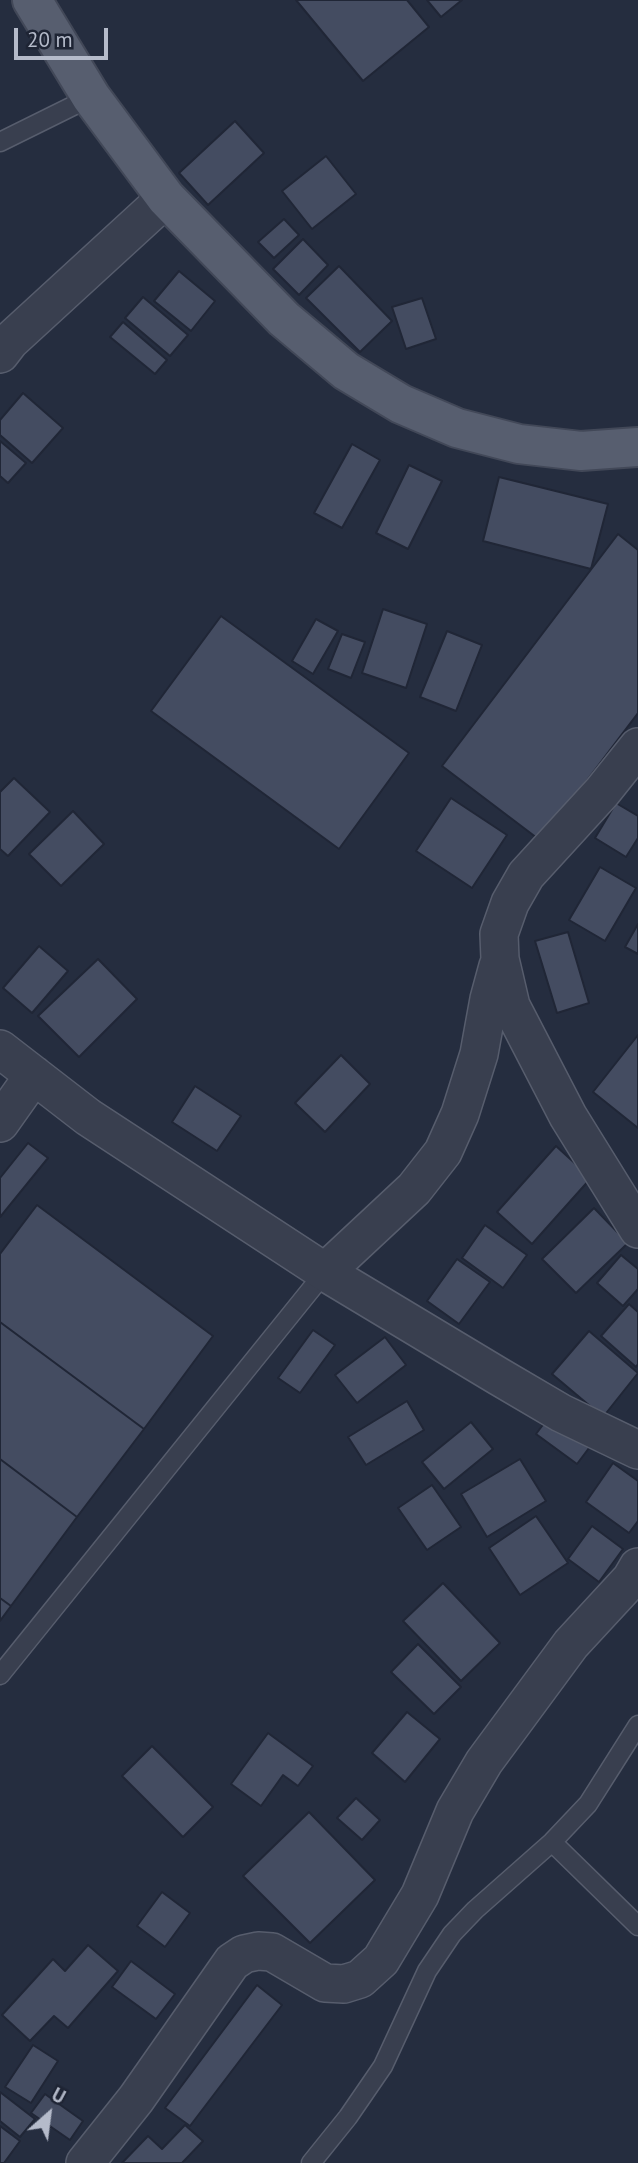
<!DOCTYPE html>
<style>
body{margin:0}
#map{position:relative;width:638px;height:2163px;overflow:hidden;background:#252d3f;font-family:"PT Sans",sans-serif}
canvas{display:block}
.north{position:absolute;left:14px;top:2079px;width:70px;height:70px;-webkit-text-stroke:5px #1e2434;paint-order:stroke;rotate:28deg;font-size:19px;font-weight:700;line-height:28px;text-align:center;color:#b5bbca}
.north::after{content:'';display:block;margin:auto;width:24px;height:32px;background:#b5bbca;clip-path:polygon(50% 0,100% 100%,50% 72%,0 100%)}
.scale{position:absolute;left:14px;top:28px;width:94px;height:32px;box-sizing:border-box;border:4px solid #b5bbca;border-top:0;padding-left:9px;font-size:21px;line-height:24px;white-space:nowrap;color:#b5bbca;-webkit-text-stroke:5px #1e2434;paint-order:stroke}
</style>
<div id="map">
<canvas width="638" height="2163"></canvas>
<div class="north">U</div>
<div class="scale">20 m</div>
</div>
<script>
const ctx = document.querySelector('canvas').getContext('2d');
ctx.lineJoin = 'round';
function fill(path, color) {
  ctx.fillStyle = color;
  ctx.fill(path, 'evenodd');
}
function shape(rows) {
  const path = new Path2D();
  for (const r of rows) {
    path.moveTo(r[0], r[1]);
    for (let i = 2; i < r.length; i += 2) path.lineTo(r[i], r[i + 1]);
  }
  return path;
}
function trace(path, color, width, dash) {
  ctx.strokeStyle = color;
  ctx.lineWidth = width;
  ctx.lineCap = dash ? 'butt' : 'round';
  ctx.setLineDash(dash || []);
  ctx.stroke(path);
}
const building = shape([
 [296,0,407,0,429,27,363,81,296,0],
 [427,0,462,0,441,17,427,0],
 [235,121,264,153,208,205,179,173,235,121],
 [326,156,356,194,312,229,282,191,326,156],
 [284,219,299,235,274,258,258,242,284,219],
 [303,239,328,265,299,295,273,269,303,239],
 [339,266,392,321,360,352,306,298,339,266],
 [179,271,215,301,191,331,154,301,179,271],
 [143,297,188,335,170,356,125,318,143,297],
 [422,298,436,339,406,349,392,307,422,298],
 [123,322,167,360,155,374,110,337,123,322],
 [23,393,63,428,32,463,0,435,0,420,23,393],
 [0,441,26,463,8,483,0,476,0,441],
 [352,444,380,460,342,528,314,513,352,444],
 [409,465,442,481,408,549,376,533,409,465],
 [499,477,608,504,591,569,483,541,499,477],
 [618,534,638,550,638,713,541,841,442,766,618,534],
 [383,609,427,624,406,688,362,673,383,609],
 [221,616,409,753,339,849,151,711,221,616],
 [316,619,338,631,313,674,292,661,316,619],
 [447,631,482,645,456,711,420,697,447,631],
 [342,634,365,642,351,678,328,669,342,634],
 [14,778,50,812,8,856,0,849,0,792,14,778],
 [451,798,507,835,472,888,416,851,451,798],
 [616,803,638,816,638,838,626,857,595,838,616,803],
 [73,811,104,844,61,886,29,854,73,811],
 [600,867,636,888,605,941,569,920,600,867],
 [638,924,638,954,625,947,638,924],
 [568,932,589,1003,557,1013,535,941,568,932],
 [39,946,68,971,32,1013,3,988,39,946],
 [98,959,137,999,79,1057,38,1016,98,959],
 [638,1035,638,1128,593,1092,638,1035],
 [341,1055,370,1084,325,1132,295,1103,341,1055],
 [195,1086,241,1116,217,1151,172,1122,195,1086],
 [28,1143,48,1158,0,1217,0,1178,28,1143],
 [556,1146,591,1178,532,1244,497,1212,556,1146],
 [37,1205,213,1336,144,1429,0,1322,0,1254,37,1205],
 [594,1208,628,1243,576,1293,542,1259,594,1208],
 [485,1225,527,1255,503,1288,462,1258,485,1225],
 [621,1255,638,1269,638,1289,623,1306,597,1283,621,1255],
 [457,1259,490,1282,459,1324,427,1301,457,1259],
 [629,1304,638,1312,638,1364,636,1367,601,1336,629,1304],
 [0,1322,144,1429,77,1517,0,1459,0,1322],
 [313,1330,335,1345,300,1393,278,1378,313,1330],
 [589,1331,638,1373,603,1417,552,1374,589,1331],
 [385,1337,406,1365,357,1403,335,1375,385,1337],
 [407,1401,424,1430,366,1465,348,1437,407,1401],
 [551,1414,592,1444,577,1464,536,1434,551,1414],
 [471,1422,493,1449,444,1489,422,1462,471,1422],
 [0,1459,77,1517,11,1606,0,1598,0,1459],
 [520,1459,546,1501,487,1537,461,1494,520,1459],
 [613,1463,638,1481,638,1521,629,1533,586,1502,613,1463],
 [432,1485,461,1527,427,1550,398,1508,432,1485],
 [536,1516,568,1563,520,1595,489,1548,536,1516],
 [592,1526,623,1549,599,1582,568,1559,592,1526],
 [443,1583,500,1643,461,1681,403,1621,443,1583],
 [0,1598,11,1606,0,1621,0,1598],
 [418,1644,461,1687,434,1714,391,1672,418,1644],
 [407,1712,440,1739,405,1782,372,1753,407,1712],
 [268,1733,313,1766,298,1786,283,1775,261,1806,231,1784,268,1733],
 [152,1746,213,1807,183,1837,122,1776,152,1746],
 [356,1798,380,1820,362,1840,337,1818,356,1798],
 [309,1812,375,1880,310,1943,243,1876,309,1812],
 [162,1892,190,1913,165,1947,137,1926,162,1892],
 [88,1945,118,1971,68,2028,54,2016,30,2041,2,2015,53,1959,65,1971,88,1945],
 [131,1961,175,1994,156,2019,112,1987,131,1961],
 [257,1985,282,2005,190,2126,165,2108,257,1985],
 [33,2045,58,2061,31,2103,5,2087,33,2045],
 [0,2092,35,2119,20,2137,0,2121,0,2092],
 [45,2094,83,2121,70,2140,31,2113,45,2094],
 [185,2125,203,2141,182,2163,122,2163,148,2136,162,2149,185,2125],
 [0,2126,20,2141,4,2163,0,2163,0,2126]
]);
const lane = shape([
 [0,142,91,97],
 [0,1675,325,1272],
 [552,1842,638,1926],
 [311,2163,348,2117,383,2066,427,1971,452,1934,475,1910,552,1842,588,1804,638,1725]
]);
const street = shape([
 [0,354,10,341,166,198],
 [638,747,602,792,526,875,510,903,499,934,500,959,511,1006,568,1116,638,1229],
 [0,1049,88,1117,325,1272,498,1376,561,1413,638,1450],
 [0,1123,34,1075],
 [325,1272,414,1189,443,1152,460,1114,479,1054,489,999,498,966],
 [85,2163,136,2099,232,1962,244,1954,258,1951,272,1952,325,1983,344,1984,360,1979,381,1960,420,1895,455,1811,484,1762,571,1644,631,1579,638,1567]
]);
const primary = shape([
 [32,0,91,97,166,198,284,319,346,371,401,404,457,428,519,444,581,451,638,447]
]);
fill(building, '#444c61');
trace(building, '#202636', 2);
trace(lane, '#575d6d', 21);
trace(street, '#575d6d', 40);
trace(primary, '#424858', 42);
trace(lane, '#393f4f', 18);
trace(street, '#393f4f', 37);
trace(primary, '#575e6f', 38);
</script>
